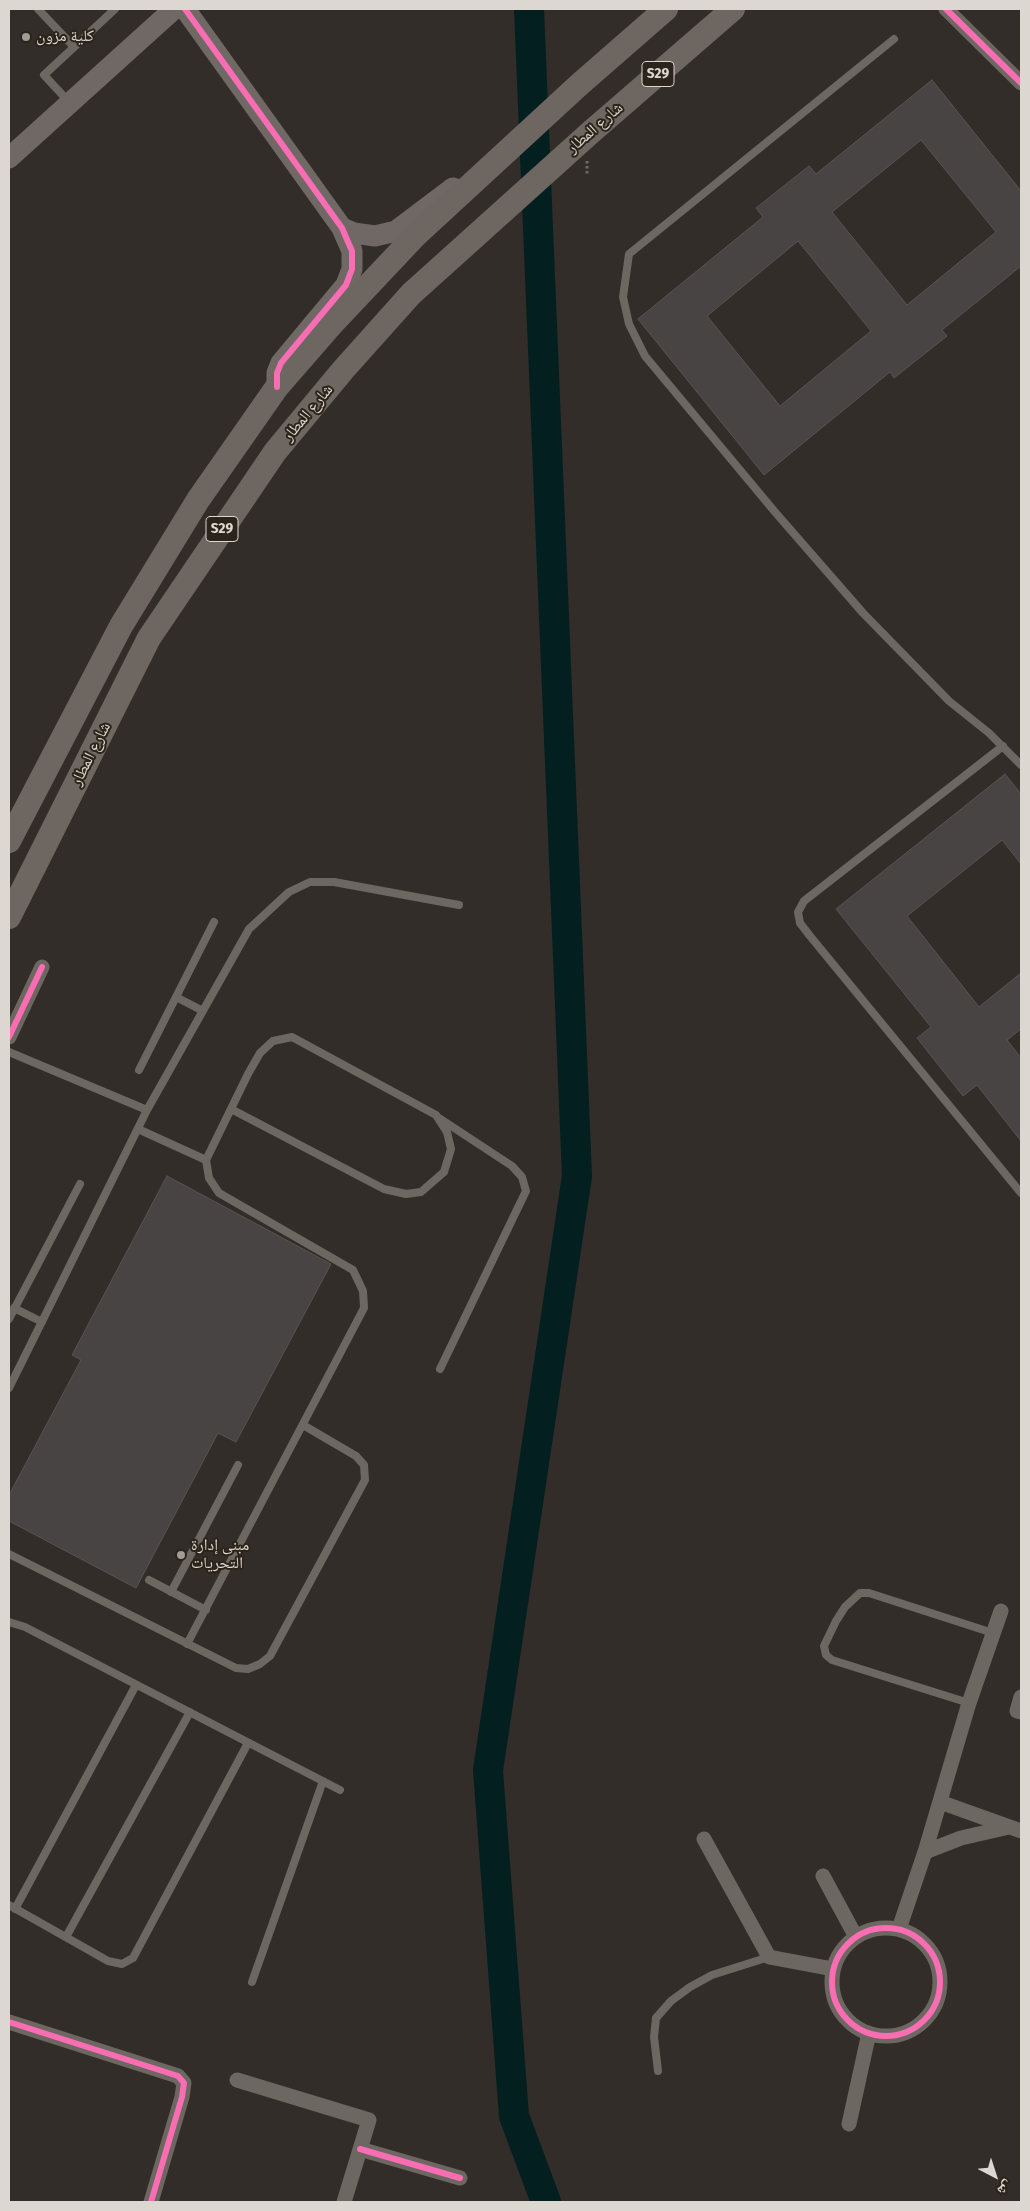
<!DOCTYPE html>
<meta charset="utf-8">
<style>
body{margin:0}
#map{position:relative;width:1030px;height:2211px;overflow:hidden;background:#322d28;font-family:"Fira Sans Condensed","Noto Naskh Arabic",sans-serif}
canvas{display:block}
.frame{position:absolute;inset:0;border:10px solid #dcd7d1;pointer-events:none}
.north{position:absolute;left:970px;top:2151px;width:50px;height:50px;-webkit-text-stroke:4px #2c241a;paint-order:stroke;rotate:140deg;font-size:14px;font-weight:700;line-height:20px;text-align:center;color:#dcd7d1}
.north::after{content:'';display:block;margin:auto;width:18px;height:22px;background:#dcd7d1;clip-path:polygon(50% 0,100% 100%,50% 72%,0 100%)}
</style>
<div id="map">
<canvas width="1030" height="2211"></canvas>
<div class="frame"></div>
<div class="north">ش</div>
</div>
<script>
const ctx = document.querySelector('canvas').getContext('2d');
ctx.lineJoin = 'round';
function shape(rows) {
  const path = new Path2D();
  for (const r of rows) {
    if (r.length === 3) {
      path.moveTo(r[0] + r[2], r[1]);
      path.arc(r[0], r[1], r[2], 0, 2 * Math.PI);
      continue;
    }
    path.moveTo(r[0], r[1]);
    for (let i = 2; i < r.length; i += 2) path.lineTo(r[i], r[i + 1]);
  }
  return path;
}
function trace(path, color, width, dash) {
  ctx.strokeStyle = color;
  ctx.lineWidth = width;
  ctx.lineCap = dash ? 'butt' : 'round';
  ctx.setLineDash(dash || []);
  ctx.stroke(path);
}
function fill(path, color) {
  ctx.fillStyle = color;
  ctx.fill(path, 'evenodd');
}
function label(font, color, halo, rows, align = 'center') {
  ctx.font = font + ' "Fira Sans Condensed","Noto Naskh Arabic",sans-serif';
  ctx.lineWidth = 4;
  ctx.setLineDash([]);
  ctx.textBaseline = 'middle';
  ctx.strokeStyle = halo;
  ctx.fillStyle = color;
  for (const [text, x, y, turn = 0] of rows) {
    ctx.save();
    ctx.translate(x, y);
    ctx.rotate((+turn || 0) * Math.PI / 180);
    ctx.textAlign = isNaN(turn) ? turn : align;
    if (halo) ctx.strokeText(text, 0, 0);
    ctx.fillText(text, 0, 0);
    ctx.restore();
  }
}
const river = shape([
 [529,9,577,1176,488,1770,514,2116,546,2202]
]);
const building = shape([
 [932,80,1021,191,1021,266,942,330,947,336,894,378,890,372,764,475,638,319,763,217,756,208,809,166,816,174,932,80],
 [921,140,996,232,907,305,832,212,921,140],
 [798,241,871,331,780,406,707,316,798,241],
 [1005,774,1021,794,1021,864,1002,840,907,916,979,1007,1021,973,1021,1029,1007,1040,1021,1058,1021,1141,977,1085,963,1096,917,1038,931,1027,836,909,1005,774],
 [167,1176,331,1264,236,1442,218,1433,136,1588,9,1521,9,1495,81,1360,72,1355,167,1176]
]);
const path = shape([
 [587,161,587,174]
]);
const lane = shape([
 [38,9,74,47],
 [894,39,629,254,623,297,629,324,645,356,775,512,863,613,949,701,989,733,1021,765],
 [69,102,44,75,115,9],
 [1003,746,804,901,798,912,800,923,810,936,1021,1193],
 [176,997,203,1011],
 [9,1052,147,1110],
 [139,1070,214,922],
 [439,1118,512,1166,522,1177,526,1191,440,1369],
 [138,1129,206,1160],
 [14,1308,42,1322],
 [9,1319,80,1184],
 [9,1388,147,1110,249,929,289,892,310,882,334,882,459,905],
 [9,1554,236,1668,248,1669,260,1664,270,1656,365,1480,364,1465,356,1456,303,1425],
 [149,1580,206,1610],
 [171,1592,238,1465],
 [9,1622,25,1627,340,1790],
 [187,1644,364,1308,363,1291,353,1270,219,1193,209,1178,206,1160,248,1074,260,1053,273,1041,292,1037,436,1115,447,1132,451,1149,444,1172,421,1192,406,1194,384,1189,231,1109],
 [969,1703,832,1660,826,1655,824,1646,836,1621,845,1607,860,1593,869,1593,993,1633],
 [9,1905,108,1961,122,1964,133,1958,248,1743],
 [15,1909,136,1685],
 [66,1937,190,1712],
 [252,1982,323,1781],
 [658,2071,654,2037,656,2018,671,2001,690,1987,712,1975,769,1957]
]);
const street = shape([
 [946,9,1021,83],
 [9,1037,42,967],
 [1021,1697,1017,1711,1021,1712],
 [940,1802,1021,1831],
 [704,1839,769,1957,833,1969],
 [925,1852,961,1838,1009,1827],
 [823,1876,856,1937],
 [886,1982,54],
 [899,1929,925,1852,969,1703,1001,1611],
 [9,2022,178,2076,184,2083,182,2097,151,2202],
 [237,2080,369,2120,344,2202],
 [849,2124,869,2033],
 [360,2149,460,2178]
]);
const secondary = shape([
 [185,9,342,228,352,251,352,269,346,285,281,363,277,373,277,387],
 [9,158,174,9],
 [342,228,354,233,375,236,396,231,453,188]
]);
const primary = shape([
 [9,841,121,626,198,500,277,387,331,325,415,236,580,84,666,9],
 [9,917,149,638,275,452,343,370,411,294,591,132,733,9]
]);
const cycleway = shape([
 [185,9,342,228,352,251,352,269,346,285,281,363,277,373,277,387],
 [946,9,1021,83],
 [9,1037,42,967],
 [886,1982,54],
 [9,2022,178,2076,184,2083,182,2097,151,2202],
 [360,2149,460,2178]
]);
const markers = [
 [26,37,5,"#a09c96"],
 [181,1555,5,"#a09c96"]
];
const shields = [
 [658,74,32],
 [222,529,32]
];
const shieldNames = [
 ["S29",658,74],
 ["S29",222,529]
];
const poiNames = [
 ["كلية مزون",36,37],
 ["مبنى إدارة",191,1546],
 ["التحريات",191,1564]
];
const streetNames = [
 ["شارع المطار",595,128,-41],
 ["شارع المطار",308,413,-50],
 ["شارع المطار",91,754,-63]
];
trace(river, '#041f20', 30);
fill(building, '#484443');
trace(building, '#575453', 1);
trace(path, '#6e6964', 3, [2.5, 2.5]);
trace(lane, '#6d6762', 8);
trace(street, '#6d6762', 15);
trace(secondary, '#6f6864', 21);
trace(primary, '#6e6761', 24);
trace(cycleway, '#f96db3', 6);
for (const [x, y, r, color] of markers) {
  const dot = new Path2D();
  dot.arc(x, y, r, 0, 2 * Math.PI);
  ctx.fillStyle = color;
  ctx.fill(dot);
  trace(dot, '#2c241a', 2);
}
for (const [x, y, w] of shields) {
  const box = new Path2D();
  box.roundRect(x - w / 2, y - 12.5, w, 25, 4);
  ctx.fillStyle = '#2c241a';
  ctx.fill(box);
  trace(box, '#dcd7d1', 1);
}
label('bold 15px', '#dcd7d1', null, shieldNames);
label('16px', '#dcd7d1', '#2c241a', poiNames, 'left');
label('16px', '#dcd7d1', '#2c241a', streetNames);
</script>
